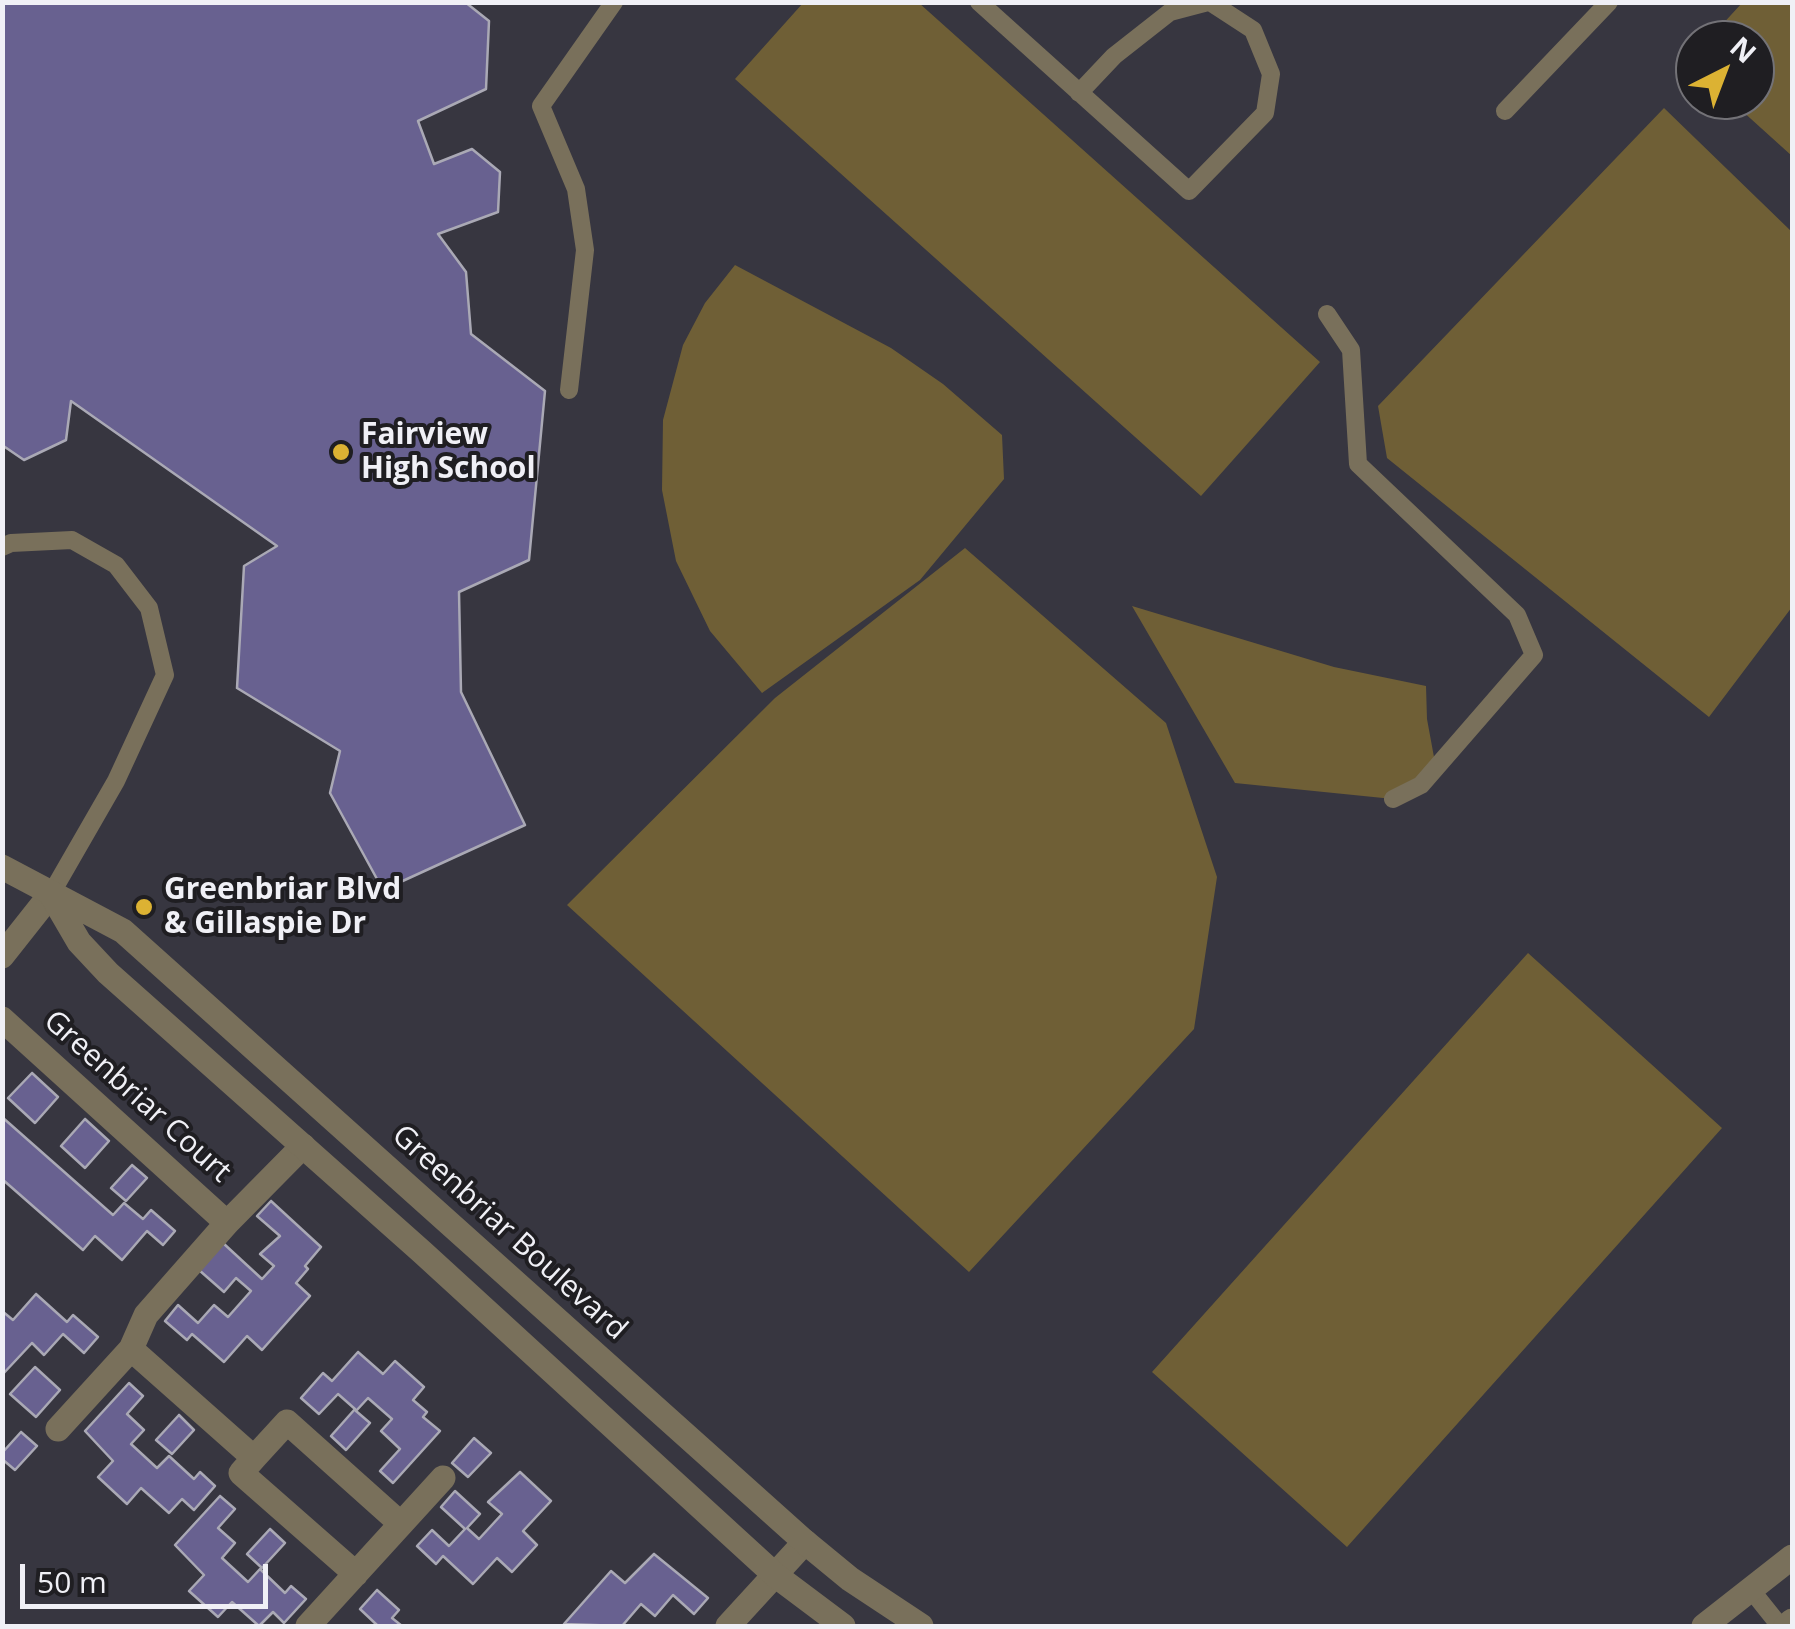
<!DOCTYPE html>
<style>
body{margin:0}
#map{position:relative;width:1795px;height:1629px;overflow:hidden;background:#373640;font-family:"Open Sans",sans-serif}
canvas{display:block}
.frame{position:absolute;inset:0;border:5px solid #f0f0f6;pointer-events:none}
.north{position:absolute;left:1675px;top:20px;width:100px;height:100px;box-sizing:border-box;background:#1f1e22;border:2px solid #737277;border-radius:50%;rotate:42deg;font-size:28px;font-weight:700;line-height:40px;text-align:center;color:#f0f0f6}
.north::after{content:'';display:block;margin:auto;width:35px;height:45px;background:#dcb233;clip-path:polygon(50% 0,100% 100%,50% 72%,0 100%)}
.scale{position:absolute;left:20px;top:1564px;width:248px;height:45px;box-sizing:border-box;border:5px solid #f0f0f6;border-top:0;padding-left:12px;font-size:30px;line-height:35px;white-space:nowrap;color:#f0f0f6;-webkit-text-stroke:8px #1f1e22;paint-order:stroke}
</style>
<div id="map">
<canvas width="1795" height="1629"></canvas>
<div class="frame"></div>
<div class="north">N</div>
<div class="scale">50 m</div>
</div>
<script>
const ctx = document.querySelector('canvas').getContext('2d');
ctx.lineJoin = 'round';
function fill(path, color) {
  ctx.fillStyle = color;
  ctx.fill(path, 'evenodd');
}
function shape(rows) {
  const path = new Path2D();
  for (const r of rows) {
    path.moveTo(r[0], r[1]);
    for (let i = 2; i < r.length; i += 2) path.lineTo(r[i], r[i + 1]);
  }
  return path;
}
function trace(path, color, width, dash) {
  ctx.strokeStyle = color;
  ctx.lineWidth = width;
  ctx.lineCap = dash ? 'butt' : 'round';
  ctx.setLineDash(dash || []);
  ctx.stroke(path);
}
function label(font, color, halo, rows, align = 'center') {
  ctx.font = font + ' "Open Sans",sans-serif';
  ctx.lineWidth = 8;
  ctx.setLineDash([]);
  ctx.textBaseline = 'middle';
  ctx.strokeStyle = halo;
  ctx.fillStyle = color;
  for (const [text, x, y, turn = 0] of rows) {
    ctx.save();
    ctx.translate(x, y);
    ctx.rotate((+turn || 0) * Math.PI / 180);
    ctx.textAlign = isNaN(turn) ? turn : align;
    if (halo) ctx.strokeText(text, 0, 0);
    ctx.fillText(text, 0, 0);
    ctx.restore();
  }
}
const green = shape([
 [803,3,919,3,1320,362,1201,496,735,79],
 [1742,3,1792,3,1792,156,1730,100,1755,100,1755,40,1708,40],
 [1664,108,1792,232,1792,607,1709,717,1387,458,1378,406],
 [735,265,891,348,943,384,1002,435,1004,479,920,580,762,693,710,631,676,561,662,490,663,420,683,345,705,303],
 [965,548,1166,723,1217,877,1194,1029,969,1272,567,905,775,698],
 [1132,606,1334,667,1426,686,1427,719,1436,768,1393,799,1235,783],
 [1528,953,1722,1128,1347,1547,1152,1372]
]);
const building = shape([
 [2,2,465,2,489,21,486,89,418,121,434,164,472,149,500,172,498,212,438,234,466,272,471,334,545,391,529,560,459,592,461,692,525,825,383,890,330,793,340,751,237,688,244,566,277,546,71,401,66,440,24,460,2,445,2,2],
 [32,1073,58,1097,35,1123,8,1098,32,1073],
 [2,1117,113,1215,124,1203,143,1219,151,1210,175,1231,163,1245,147,1231,122,1260,95,1236,83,1250,2,1179,2,1117],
 [85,1119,109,1141,85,1168,61,1146,85,1119],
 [132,1165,147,1178,126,1201,111,1188,132,1165],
 [271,1201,321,1247,305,1266,308,1269,296,1283,310,1296,262,1350,247,1336,224,1362,192,1334,187,1340,165,1321,178,1305,198,1323,214,1305,228,1317,251,1291,236,1278,224,1292,199,1270,223,1243,262,1279,274,1266,260,1254,280,1236,257,1216,271,1201],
 [36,1294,67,1322,73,1315,98,1337,84,1353,63,1334,44,1355,32,1343,2,1375,2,1311,13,1320,36,1294],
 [358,1352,383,1374,395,1361,424,1387,413,1400,427,1412,423,1417,440,1431,393,1483,380,1471,400,1449,381,1431,392,1419,368,1398,356,1411,370,1423,346,1450,331,1436,355,1409,338,1394,319,1414,301,1398,323,1373,332,1381,358,1352],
 [35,1367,60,1390,36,1417,10,1394,35,1367],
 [129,1383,143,1396,127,1414,144,1430,131,1444,157,1468,169,1456,194,1479,200,1472,215,1486,194,1510,182,1499,169,1513,141,1488,127,1504,98,1477,113,1461,85,1431,129,1383],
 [179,1415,194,1430,172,1454,156,1440,179,1415],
 [21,1432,37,1446,15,1470,2,1459,2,1453,21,1432],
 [474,1438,491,1453,468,1477,452,1463,474,1438],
 [520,1472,551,1501,523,1531,537,1545,512,1572,497,1558,473,1584,443,1556,436,1564,417,1546,432,1530,449,1546,465,1529,441,1507,455,1491,480,1514,467,1528,479,1539,502,1514,488,1502,520,1472],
 [220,1496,235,1509,218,1528,235,1543,222,1558,248,1582,260,1569,285,1593,291,1586,306,1599,284,1623,273,1612,259,1626,232,1602,218,1617,189,1591,204,1575,175,1545,220,1496],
 [270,1529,285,1543,262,1568,247,1554,270,1529],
 [654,1554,708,1598,694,1614,673,1595,655,1616,641,1604,622,1626,564,1624,611,1571,625,1583,654,1554],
 [377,1590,399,1610,392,1618,402,1626,378,1626,360,1609,377,1590]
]);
const service = shape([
 [979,2,1189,191,1265,113,1271,74,1253,30,1210,2],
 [1079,93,1114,56,1170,12,1208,2],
 [1505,111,1609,2],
 [1327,314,1351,350,1358,464,1517,615,1534,655,1421,785,1393,799],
 [569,390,585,250,576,189,541,106,614,2],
 [2,547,11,543,72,540,116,565,149,608,165,675,116,781,51,894],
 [1752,1591,1780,1626]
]);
const minor = shape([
 [2,956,51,894],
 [2,1019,227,1223],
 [131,1349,254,1458,241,1473,356,1574],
 [58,1429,131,1349,146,1315,227,1223,303,1146],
 [254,1458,287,1422,401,1524],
 [308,1626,443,1478],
 [728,1626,805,1542]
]);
const tertiary = shape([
 [2,867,123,931,805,1542,850,1579,921,1626],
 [51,894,79,942,108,973,422,1252,775,1575,843,1626],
 [1704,1626,1792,1557],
 [1786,1626,1792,1621]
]);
const markers = [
 [341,452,10,"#dcb233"],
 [144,907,10,"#dcb233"]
];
const poiNames = [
 ["Fairview",361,435],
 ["High School",361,469],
 ["Greenbriar Blvd",164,890],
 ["& Gillaspie Dr",164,924]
];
const streetNames = [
 ["Greenbriar Court",137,1097,42],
 ["Greenbriar Boulevard",509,1233,42]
];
fill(green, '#6f5f36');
fill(building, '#686190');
trace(building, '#aaa9b5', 2.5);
trace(service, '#79705b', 18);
trace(minor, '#79705b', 25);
trace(tertiary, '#79705b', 25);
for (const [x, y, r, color] of markers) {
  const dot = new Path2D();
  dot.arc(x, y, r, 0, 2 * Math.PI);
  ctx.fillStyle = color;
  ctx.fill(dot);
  trace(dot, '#1f1e22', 4);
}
label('bold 30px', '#f0f0f6', '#1f1e22', poiNames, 'left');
label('30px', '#f0f0f6', '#1f1e22', streetNames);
</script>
